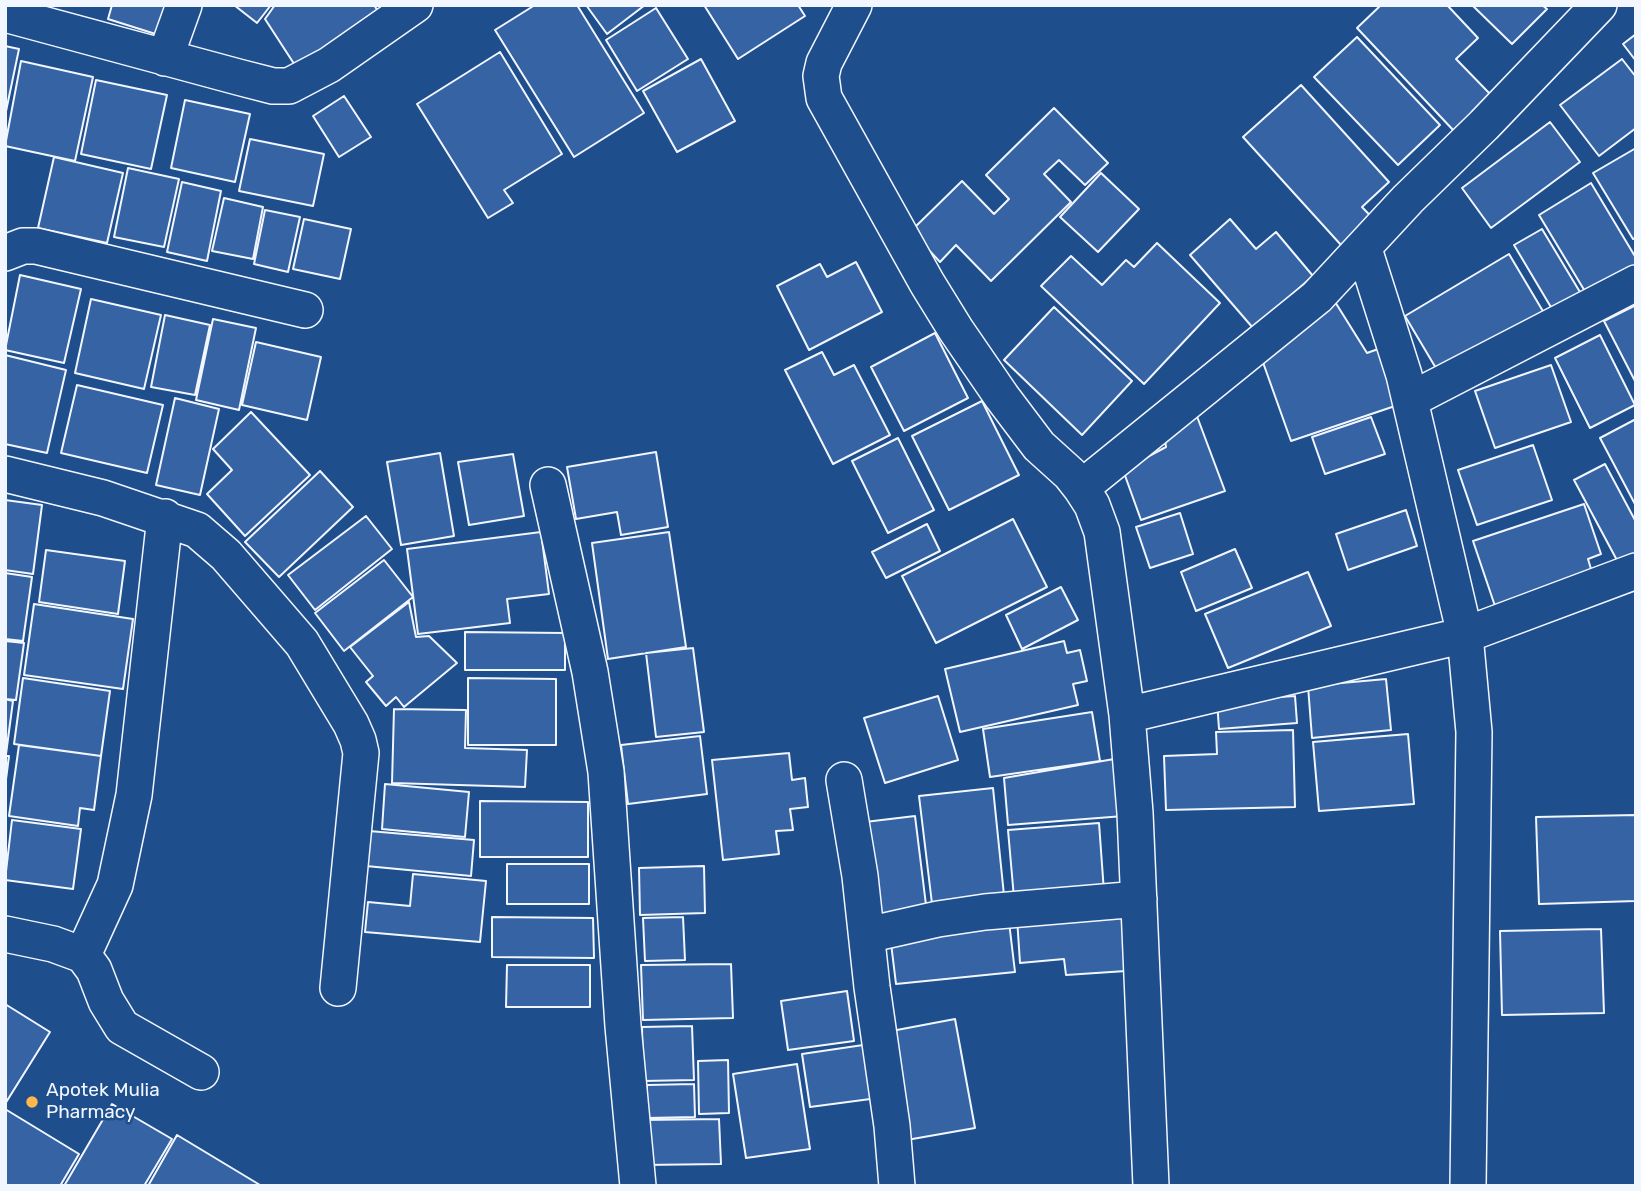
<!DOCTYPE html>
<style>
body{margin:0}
#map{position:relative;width:1641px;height:1191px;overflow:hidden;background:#1f4e8c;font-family:Rubik,sans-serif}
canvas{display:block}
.frame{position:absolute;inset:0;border:7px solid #f2f6ff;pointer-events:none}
</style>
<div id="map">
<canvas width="1641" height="1191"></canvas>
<div class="frame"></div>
</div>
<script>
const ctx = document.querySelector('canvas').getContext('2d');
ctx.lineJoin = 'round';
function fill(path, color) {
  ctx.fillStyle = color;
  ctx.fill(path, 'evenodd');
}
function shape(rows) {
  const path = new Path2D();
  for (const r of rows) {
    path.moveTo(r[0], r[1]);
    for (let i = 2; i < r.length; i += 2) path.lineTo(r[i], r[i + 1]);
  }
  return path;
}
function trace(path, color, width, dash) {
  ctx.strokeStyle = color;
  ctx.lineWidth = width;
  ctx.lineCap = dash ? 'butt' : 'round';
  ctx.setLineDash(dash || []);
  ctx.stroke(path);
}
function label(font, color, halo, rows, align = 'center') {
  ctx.font = font + ' Rubik,sans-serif';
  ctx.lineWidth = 5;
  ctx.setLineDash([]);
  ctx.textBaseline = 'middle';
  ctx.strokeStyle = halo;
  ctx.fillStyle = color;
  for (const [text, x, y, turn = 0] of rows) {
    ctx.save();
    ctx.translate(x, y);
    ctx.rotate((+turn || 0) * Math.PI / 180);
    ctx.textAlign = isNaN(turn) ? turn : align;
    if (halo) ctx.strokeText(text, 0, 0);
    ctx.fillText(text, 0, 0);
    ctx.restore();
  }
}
const building = shape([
 [112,5,174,5,165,37,108,19,112,5],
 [234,5,271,5,257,23,234,5],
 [275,5,374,5,383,19,300,73,265,19,275,5],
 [535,5,577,5,644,113,574,157,495,30,535,5],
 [586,5,645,5,607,34,586,5],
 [704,5,798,5,805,16,738,59,704,5],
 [1381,5,1447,5,1478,38,1456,59,1492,96,1454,131,1357,28,1381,5],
 [1472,5,1542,5,1547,9,1512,44,1472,5],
 [656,8,688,59,637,91,606,40,656,8],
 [1636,34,1636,61,1623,44,1636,34],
 [1357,37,1440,125,1398,165,1314,77,1357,37],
 [5,46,19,49,5,116,5,46],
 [500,52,562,154,504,190,513,203,488,218,417,104,500,52],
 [701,59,735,121,677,152,643,91,701,59],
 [1622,59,1636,77,1636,128,1599,156,1560,105,1622,59],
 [21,61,93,77,75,161,5,146,21,61],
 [96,80,167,95,151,169,81,154,96,80],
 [1301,85,1389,182,1362,207,1382,228,1351,256,1243,137,1301,85],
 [344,96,371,137,339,157,313,116,344,96],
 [185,100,250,114,235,182,171,168,185,100],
 [1054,108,1108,163,1085,185,1059,160,1044,174,1071,202,991,281,956,245,940,262,911,231,962,181,994,214,1009,199,986,175,1054,108],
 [1550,122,1580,162,1491,228,1462,188,1550,122],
 [250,139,324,154,313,206,239,191,250,139],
 [1636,148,1636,238,1633,239,1593,173,1636,148],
 [54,157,123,173,107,243,38,228,54,157],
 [128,168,179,179,164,247,114,237,128,168],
 [1101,173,1139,209,1098,252,1060,217,1101,173],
 [182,182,221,191,207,261,167,252,182,182],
 [1591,183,1636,258,1636,270,1589,298,1539,215,1591,183],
 [224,198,263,207,253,259,212,251,224,198],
 [265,210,300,217,288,272,254,264,265,210],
 [304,219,351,229,340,279,293,269,304,219],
 [1230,219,1256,249,1276,232,1313,276,1253,328,1190,255,1230,219],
 [1542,229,1586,302,1558,319,1514,245,1542,229],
 [1157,243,1220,303,1144,384,1041,286,1071,256,1102,285,1126,260,1134,267,1157,243],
 [1509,254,1547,318,1443,380,1405,316,1509,254],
 [856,262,882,312,809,350,777,286,820,264,827,277,856,262],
 [20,275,81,289,64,363,5,350,20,275],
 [1332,297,1367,353,1381,348,1401,404,1291,441,1260,354,1332,297],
 [91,299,161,315,144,389,75,373,91,299],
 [1636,305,1636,383,1604,321,1636,305],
 [1054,307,1132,381,1082,435,1004,360,1054,307],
 [165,315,210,325,195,395,151,387,165,315],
 [213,319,256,328,239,410,196,400,213,319],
 [935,333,968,398,904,431,871,367,935,333],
 [1600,335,1635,405,1590,428,1555,358,1600,335],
 [256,342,321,357,307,420,242,405,256,342],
 [822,352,834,375,854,365,890,435,833,464,785,370,822,352],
 [5,355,66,370,47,453,5,444,5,355],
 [1551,365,1571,422,1495,448,1475,391,1551,365],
 [77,385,163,405,147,473,61,453,77,385],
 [175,398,219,409,200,495,156,485,175,398],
 [982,401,1019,475,949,510,912,436,982,401],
 [1195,411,1225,491,1141,520,1123,470,1166,447,1164,434,1195,411],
 [251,412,310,475,245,536,207,494,232,470,213,449,251,412],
 [1371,417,1385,454,1325,474,1312,437,1371,417],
 [1636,419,1636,506,1600,438,1636,419],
 [898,438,934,510,888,533,852,461,898,438],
 [1533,445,1552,500,1477,525,1458,470,1533,445],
 [656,452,668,527,621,535,617,512,576,519,567,467,656,452],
 [440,453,454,536,401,545,387,462,440,453],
 [513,454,524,516,469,525,458,462,513,454],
 [1605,464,1636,522,1636,555,1619,564,1574,480,1605,464],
 [320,471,353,507,279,577,245,542,320,471],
 [5,500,42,505,33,574,5,570,5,500],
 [1584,504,1601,554,1588,559,1594,579,1497,612,1473,541,1584,504],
 [1406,510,1417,546,1348,570,1336,534,1406,510],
 [1180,513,1193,554,1150,568,1136,527,1180,513],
 [366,516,392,549,315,610,288,575,366,516],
 [1013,519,1047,587,936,643,902,576,1013,519],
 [927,524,940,551,886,578,872,552,927,524],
 [541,532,549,594,507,599,510,623,418,634,407,549,541,532],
 [669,532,686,647,608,659,592,543,669,532],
 [1235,549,1252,588,1196,611,1181,572,1235,549],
 [46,550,125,561,118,614,39,602,46,550],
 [384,560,413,597,344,651,315,613,384,560],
 [1308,572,1331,626,1228,668,1205,614,1308,572],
 [5,573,32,577,23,641,5,639,5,573],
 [1061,587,1078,620,1022,649,1006,615,1061,587],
 [409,602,416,637,429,636,457,663,404,707,396,697,386,706,366,682,373,676,350,647,409,602],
 [34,604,133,619,123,689,24,675,34,604],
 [465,632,565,633,565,670,465,670,465,632],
 [5,641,24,643,16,700,5,699,5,641],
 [1064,641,1067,653,1080,650,1087,681,1073,684,1078,705,960,732,945,669,1064,641],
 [693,648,704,732,656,737,646,653,693,648],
 [23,678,110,691,101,756,14,744,23,678],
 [468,678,556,679,556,745,468,745,468,678],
 [1386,679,1391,730,1312,738,1308,686,1386,679],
 [938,696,958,760,885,783,864,718,938,696],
 [1295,696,1297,723,1219,729,1217,701,1295,696],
 [5,699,13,701,6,754,5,754,5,699],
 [394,709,466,710,465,748,527,750,525,787,392,783,394,709],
 [1092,712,1100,761,990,777,983,729,1092,712],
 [1293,730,1295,807,1166,810,1164,756,1217,754,1216,732,1293,730],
 [1408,734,1414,804,1319,811,1313,742,1408,734],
 [700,736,707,794,628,804,621,745,700,736],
 [19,745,101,756,94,810,80,808,78,826,9,816,19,745],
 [789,753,792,780,805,778,808,807,790,809,793,830,776,831,779,854,723,860,712,760,789,753],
 [5,756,9,756,5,787,5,756],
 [1120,758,1124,816,1008,825,1004,778,1120,758],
 [385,784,469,792,465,837,382,829,385,784],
 [993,788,1005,905,933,912,919,796,993,788],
 [480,801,588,802,588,857,480,857,480,801],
 [1636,815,1636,901,1539,904,1536,817,1636,815],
 [915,816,927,913,877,919,865,822,915,816],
 [12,820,81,829,73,889,5,880,12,820],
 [1099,823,1104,892,1014,898,1008,830,1099,823],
 [369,831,474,840,471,876,366,866,369,831],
 [507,864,589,864,589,904,507,904,507,864],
 [704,866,705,913,640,915,639,868,704,866],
 [413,874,486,881,480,942,365,932,368,902,410,906,413,874],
 [1121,909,1126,971,1066,975,1064,959,1020,963,1017,918,1121,909],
 [492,917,593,918,594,958,492,957,492,917],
 [683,917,685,960,645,961,643,918,683,917],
 [1009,922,1015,972,896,984,890,935,1009,922],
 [1601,929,1604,1013,1502,1015,1500,931,1601,929],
 [731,964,733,1018,643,1020,641,965,731,964],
 [507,965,590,965,590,1007,506,1007,507,965],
 [847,991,854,1041,788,1050,781,1001,847,991],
 [5,1004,50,1032,5,1104,5,1004],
 [955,1019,975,1128,901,1141,881,1033,955,1019],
 [692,1026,694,1080,643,1081,642,1027,692,1026],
 [870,1044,878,1098,810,1107,802,1054,870,1044],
 [728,1060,729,1113,699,1114,698,1061,728,1060],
 [797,1064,810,1149,746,1158,733,1074,797,1064],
 [694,1084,695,1117,647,1118,647,1085,694,1084],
 [112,1104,172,1139,144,1186,64,1186,112,1104],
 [5,1109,79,1154,60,1186,5,1186,5,1109],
 [719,1119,721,1164,643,1165,642,1120,719,1119],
 [177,1135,260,1185,260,1186,148,1186,177,1135]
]);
const street = shape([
 [8,5,5,14,238,77,273,86,289,86,329,65,415,5],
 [854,5,824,63,821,76,824,98,927,283,956,330,1002,397,1039,446,1070,474,1081,488,1092,505,1102,532,1127,715,1135,813,1151,1186],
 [165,58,184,5],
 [1364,249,1404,375,1465,635,1474,732,1468,1186],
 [5,253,23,246,36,246,305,310],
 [1410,400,1636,283],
 [5,474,103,498,197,530,226,555,302,643,351,724,358,740,361,753,338,988],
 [548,485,590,672,606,772,623,1026,638,1186],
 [1081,488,1317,297,1408,199,1484,125,1599,5],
 [1127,715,1465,635,1636,571],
 [844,780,860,876,872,987,892,1126,897,1186],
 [5,934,53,944,83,955,115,885,134,795,165,517],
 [867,935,938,919,985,912,1139,899],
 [83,955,94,970,106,1001,122,1027,201,1072]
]);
const markers = [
 [32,1102,7,"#ffb74d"]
];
const poiNames = [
 ["Apotek Mulia",46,1091],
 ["Pharmacy",46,1113]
];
fill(building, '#3563a3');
trace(building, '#f2f6ff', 2);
trace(street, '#f2f6ff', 38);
trace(street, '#1f4e8c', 35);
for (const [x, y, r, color] of markers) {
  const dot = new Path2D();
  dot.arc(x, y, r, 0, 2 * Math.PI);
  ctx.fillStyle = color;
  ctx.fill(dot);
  trace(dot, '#1f4e8c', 2.5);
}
label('19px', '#f2f6ff', '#1f4e8c', poiNames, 'left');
</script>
